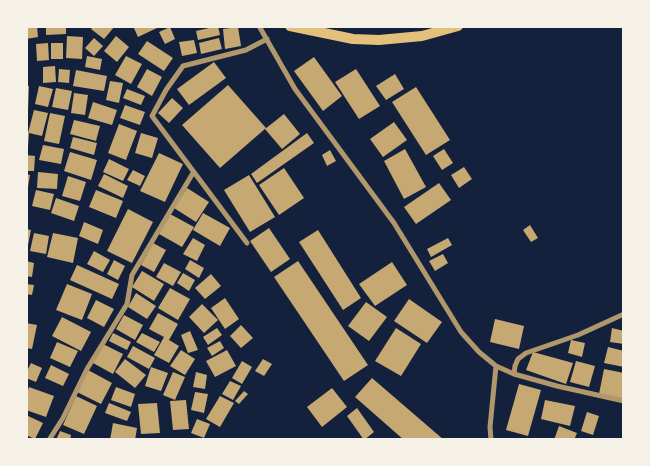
<!DOCTYPE html>
<style>
body{margin:0}
#map{position:relative;width:650px;height:466px;overflow:hidden;background:#14213d;font-family:"DM Sans",sans-serif}
canvas{display:block}
.frame{position:absolute;inset:0;border:28px solid #f6f1e7;pointer-events:none}
</style>
<div id="map">
<canvas width="650" height="466"></canvas>
<div class="frame"></div>
</div>
<script>
const ctx = document.querySelector('canvas').getContext('2d');
ctx.lineJoin = 'round';
function fill(path, color) {
  ctx.fillStyle = color;
  ctx.fill(path, 'evenodd');
}
function shape(rows) {
  const path = new Path2D();
  for (const r of rows) {
    path.moveTo(r[0], r[1]);
    for (let i = 2; i < r.length; i += 2) path.lineTo(r[i], r[i + 1]);
  }
  return path;
}
function trace(path, color, width, dash) {
  ctx.strokeStyle = color;
  ctx.lineWidth = width;
  ctx.lineCap = dash ? 'butt' : 'round';
  ctx.setLineDash(dash || []);
  ctx.stroke(path);
}
const building = shape([
 [26,26,37,26,38,37,26,39],
 [46,26,66,26,66,34,46,35],
 [94,26,115,26,104,39,91,29],
 [133,26,156,26,157,28,138,37],
 [218,26,220,35,198,40,196,31],
 [170,27,175,39,165,44,159,32],
 [238,27,241,46,225,49,223,29],
 [67,36,83,37,82,59,66,58],
 [116,36,129,47,117,62,104,51],
 [94,38,103,46,94,56,85,48],
 [219,38,222,49,201,54,199,43],
 [194,40,197,53,182,56,179,42],
 [147,41,173,58,164,71,138,54],
 [48,43,49,60,37,61,36,44],
 [51,43,63,43,63,59,51,59],
 [87,56,102,59,100,70,85,67],
 [126,56,142,64,131,84,115,75],
 [314,57,342,96,323,111,294,71],
 [214,62,226,78,189,105,177,89],
 [55,66,56,82,43,83,43,67],
 [59,69,70,70,69,83,58,82],
 [147,69,162,77,152,96,137,87],
 [356,69,380,106,359,119,335,82],
 [76,70,107,76,104,91,73,86],
 [395,74,404,89,386,100,376,86],
 [110,81,123,83,119,103,106,100],
 [228,85,266,128,220,168,182,125],
 [26,86,29,86,28,111,26,111],
 [39,86,53,89,48,107,35,104],
 [416,87,450,140,426,155,392,102],
 [56,88,72,91,68,110,52,107],
 [127,89,145,96,141,105,123,98],
 [74,93,88,95,85,115,71,113],
 [172,98,183,108,169,123,158,113],
 [93,102,117,110,112,125,88,118],
 [125,105,145,112,140,125,120,118],
 [34,110,48,113,42,136,29,133,28,147,26,147,26,132,28,133],
 [50,113,65,116,59,144,44,141],
 [284,114,300,134,282,149,265,129],
 [74,120,100,126,96,141,70,134],
 [394,122,407,140,383,157,370,139],
 [119,124,137,131,126,160,108,153],
 [141,133,158,138,152,158,135,153],
 [307,133,314,143,257,183,251,174],
 [73,137,97,143,94,155,70,148],
 [43,145,64,149,61,164,39,160],
 [405,149,426,187,404,199,384,161],
 [444,149,453,163,442,170,433,156],
 [330,150,336,161,327,166,322,155],
 [70,152,97,160,91,180,64,171],
 [159,153,183,164,165,202,140,191],
 [26,155,35,156,34,171,26,171],
 [109,159,129,169,123,181,103,172],
 [464,167,472,179,459,188,451,175],
 [284,168,304,198,279,215,259,185],
 [133,170,145,176,140,186,127,180],
 [38,172,58,174,57,189,37,188],
 [26,174,30,175,27,193,26,193],
 [104,174,128,186,123,198,98,186],
 [249,175,275,217,250,232,224,190],
 [68,176,86,182,80,201,62,196],
 [439,183,451,200,416,224,404,207],
 [187,188,209,202,196,222,174,208],
 [36,190,54,194,50,210,32,206],
 [96,190,123,201,116,218,89,207],
 [56,198,79,206,74,221,51,213],
 [128,209,153,222,132,263,107,251],
 [203,213,230,228,220,246,193,230],
 [170,214,194,227,182,247,159,234],
 [84,222,103,230,98,244,79,236],
 [530,225,538,238,531,242,523,230],
 [269,228,290,259,271,272,250,241],
 [26,229,31,230,27,250,26,250],
 [318,230,361,298,343,310,299,242],
 [34,233,49,236,46,254,30,251],
 [53,233,78,238,73,263,47,257],
 [193,238,205,245,197,261,183,254],
 [448,238,452,245,431,257,427,249],
 [153,243,166,250,154,272,141,265],
 [94,251,110,260,103,272,87,264],
 [443,254,448,263,435,271,429,261],
 [114,260,125,266,118,280,107,274],
 [190,260,204,268,199,278,185,269],
 [26,261,34,263,32,277,26,276],
 [298,261,368,365,344,381,274,277],
 [392,262,407,285,375,306,359,284],
 [164,263,181,272,173,286,156,277],
 [77,265,119,284,112,299,70,280],
 [142,271,164,284,154,301,132,287],
 [183,273,195,280,189,291,177,283],
 [211,274,221,286,205,299,195,288],
 [26,284,34,285,32,295,26,294],
 [67,284,92,294,82,320,56,310],
 [170,288,190,299,178,320,158,308],
 [136,293,156,306,147,319,128,307],
 [225,298,239,319,225,329,211,308],
 [409,299,442,322,427,343,394,321],
 [96,300,114,309,104,327,87,318],
 [366,302,387,317,369,341,348,326],
 [202,304,218,320,204,333,189,317],
 [158,313,178,324,169,340,179,346,169,363,154,355,164,337,149,329],
 [124,315,143,325,135,340,116,329],
 [62,317,91,332,81,351,52,336],
 [495,319,524,326,519,349,490,342],
 [26,323,37,325,32,349,26,348],
 [241,325,253,338,241,348,230,336],
 [217,328,222,335,208,345,203,337],
 [396,328,421,344,401,376,375,361],
 [612,328,624,331,624,344,610,342],
 [190,331,198,350,188,353,181,335],
 [113,333,131,342,127,350,109,341],
 [142,333,160,342,154,352,136,342],
 [571,340,585,343,582,357,568,353],
 [220,341,224,348,212,356,207,348],
 [57,342,78,351,70,367,50,358],
 [103,344,123,354,113,374,93,363],
 [133,346,155,358,149,369,127,357],
 [608,347,624,351,624,367,604,363],
 [181,350,195,359,185,375,170,366],
 [227,350,236,366,215,377,206,361],
 [533,352,573,363,566,384,526,370],
 [125,359,146,375,135,388,115,372],
 [263,359,272,364,264,376,255,371],
 [242,361,252,367,242,384,232,378],
 [576,361,595,366,589,387,570,382],
 [31,363,42,368,36,382,26,378,26,373],
 [51,365,69,374,63,386,45,378],
 [151,367,168,373,161,391,145,386],
 [604,369,624,373,624,399,599,394],
 [88,370,112,383,101,404,77,392],
 [173,372,185,377,175,400,163,395],
 [196,372,207,375,205,389,193,387],
 [372,378,444,440,404,440,355,397],
 [230,381,241,386,233,400,222,394],
 [519,384,541,390,528,436,506,430],
 [29,387,54,396,46,417,26,410,26,396],
 [116,387,135,394,131,407,111,400],
 [332,388,347,407,322,427,307,407],
 [244,391,248,394,239,404,235,401],
 [195,392,208,394,204,413,191,410],
 [76,396,97,406,84,434,63,425],
 [220,396,234,403,220,427,206,419],
 [186,400,189,429,173,430,170,401],
 [545,400,575,406,570,426,541,419],
 [109,403,131,412,127,421,105,413],
 [157,403,160,433,141,434,138,404],
 [357,408,374,432,364,440,347,416],
 [587,412,599,416,593,435,581,431],
 [26,415,43,423,35,439,26,435],
 [197,419,210,424,204,438,191,433],
 [113,423,137,428,135,440,110,440],
 [559,426,577,433,574,440,554,440],
 [60,431,71,435,70,440,56,440]
]);
const minor = shape([
 [259,26,295,89,394,223,461,332,479,352,496,366,490,427,491,440],
 [247,243,152,116,166,90,183,66,246,50,267,39],
 [496,366,514,374,557,386,624,401],
 [514,374,515,366,518,359,526,353,578,335,624,314],
 [49,440,63,418,87,369,127,304,132,275,193,173]
]);
const secondary = shape([
 [290,26,353,39,379,40,422,36,458,26]
]);
fill(building, '#c6a872');
trace(minor, '#b1986c', 5);
trace(secondary, '#e5c07b', 10);
</script>
